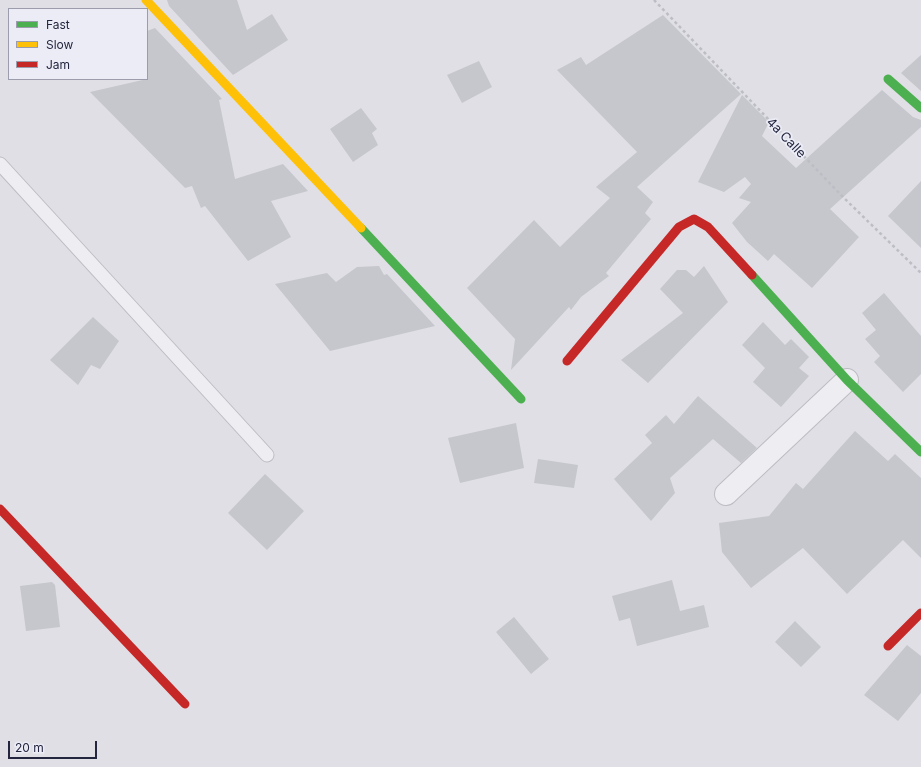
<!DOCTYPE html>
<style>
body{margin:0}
#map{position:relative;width:921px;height:767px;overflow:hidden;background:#dfdfe5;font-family:Inter,sans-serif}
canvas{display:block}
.legend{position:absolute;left:8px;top:8px;width:140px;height:72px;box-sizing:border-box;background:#ebecf5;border:1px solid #9b9dac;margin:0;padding:5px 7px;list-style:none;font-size:12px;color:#24263f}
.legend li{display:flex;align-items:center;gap:8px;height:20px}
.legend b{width:20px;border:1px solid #9b9dac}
.scale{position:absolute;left:8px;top:741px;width:89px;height:18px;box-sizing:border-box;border:2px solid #24263f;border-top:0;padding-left:5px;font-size:12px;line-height:14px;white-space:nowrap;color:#24263f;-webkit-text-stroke:3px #ebecf5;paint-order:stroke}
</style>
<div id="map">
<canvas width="921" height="767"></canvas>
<ul class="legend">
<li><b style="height:5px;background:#4caf50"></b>Fast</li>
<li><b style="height:5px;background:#ffc107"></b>Slow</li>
<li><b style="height:5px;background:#c62828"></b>Jam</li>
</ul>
<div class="scale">20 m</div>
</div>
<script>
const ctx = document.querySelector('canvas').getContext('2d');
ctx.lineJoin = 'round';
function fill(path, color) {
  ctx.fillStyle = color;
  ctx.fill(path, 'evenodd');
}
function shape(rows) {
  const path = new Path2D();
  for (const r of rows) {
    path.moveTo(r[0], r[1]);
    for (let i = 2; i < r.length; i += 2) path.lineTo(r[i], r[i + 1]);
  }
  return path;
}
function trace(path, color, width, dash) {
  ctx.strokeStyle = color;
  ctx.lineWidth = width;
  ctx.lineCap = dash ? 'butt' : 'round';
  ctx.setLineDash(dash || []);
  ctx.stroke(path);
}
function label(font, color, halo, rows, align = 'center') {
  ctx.font = font + ' Inter,sans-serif';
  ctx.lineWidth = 3.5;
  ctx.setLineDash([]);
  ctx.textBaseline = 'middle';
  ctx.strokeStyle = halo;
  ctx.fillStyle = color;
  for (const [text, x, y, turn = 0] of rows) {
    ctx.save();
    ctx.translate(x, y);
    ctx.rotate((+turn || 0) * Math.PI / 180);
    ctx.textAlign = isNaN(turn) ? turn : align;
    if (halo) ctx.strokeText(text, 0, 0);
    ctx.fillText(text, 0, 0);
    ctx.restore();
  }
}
const building = shape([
 [167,0,237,0,247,30,272,14,288,40,233,75,169,6],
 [663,15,741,94,637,187,653,202,645,213,651,219,606,273,609,276,581,297,571,310,569,307,511,370,515,339,467,288,534,220,560,247,610,198,596,187,637,152,557,70,581,57,586,65],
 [155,28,222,99,219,100,235,179,283,164,308,191,271,201,291,237,248,261,205,206,201,208,192,186,185,188,90,92,147,79,147,31],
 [921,55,921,91,901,73],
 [479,61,492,87,462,103,447,75],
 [882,90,913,117,921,120,921,127,830,209,859,237,812,288,774,254,768,261,747,242,732,223,751,202,739,198,751,184,745,177,724,192,698,182,742,95,769,122,762,136,796,168],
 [361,108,377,129,372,133,378,145,353,162,330,129],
 [921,181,921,248,888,216],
 [379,266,384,275,387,274,435,326,330,351,275,284,327,273,336,282,357,267],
 [704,266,728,302,648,383,621,360,683,313,660,289,677,270,686,270,694,277],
 [884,293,921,336,921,374,903,392,874,362,880,356,865,339,876,330,862,313],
 [93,317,119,341,100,369,91,365,78,385,50,360],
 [763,322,785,345,791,339,809,357,799,368,809,376,781,407,753,382,765,368,742,345],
 [698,396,757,448,741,463,713,439,670,478,675,493,651,521,614,479,652,443,645,435,666,415,674,424],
 [516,423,524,468,460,483,448,438],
 [855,431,888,461,895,454,921,478,921,558,903,540,847,594,803,548,751,588,722,552,719,523,769,516,796,483,803,489],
 [538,459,578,465,574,488,534,483],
 [265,474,304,511,267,550,228,513],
 [672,580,680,611,704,605,709,627,637,646,630,618,619,621,612,596],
 [52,582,55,585,60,627,26,631,20,586],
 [514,617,549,659,531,674,496,632],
 [795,621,821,647,801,667,775,642],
 [907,645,921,656,921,693,898,721,864,695]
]);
const path = shape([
 [654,0,843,197,921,273]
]);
const lane = shape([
 [0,164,267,455]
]);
const street = shape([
 [726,494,847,380]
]);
const fast = shape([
 [888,79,921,108],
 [361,228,521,399],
 [752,275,847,380,921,452]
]);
const slow = shape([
 [146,0,361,228]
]);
const jam = shape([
 [567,361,679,227,694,219,708,227,752,275],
 [0,509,185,704],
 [888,646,921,613]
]);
const streetNames = [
 ["4a Calle",786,138,46]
];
fill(building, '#c6c6cd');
trace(lane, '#bcbcc3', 15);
trace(street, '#bcbcc3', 24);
trace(path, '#bdbec5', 2.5, [3, 3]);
trace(lane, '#eeeef2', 13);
trace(street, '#eeeef2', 22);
trace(fast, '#4caf50', 9);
trace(slow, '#ffc107', 9);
trace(jam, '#c62828', 9);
label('13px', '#24263f', '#ebecf5', streetNames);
</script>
